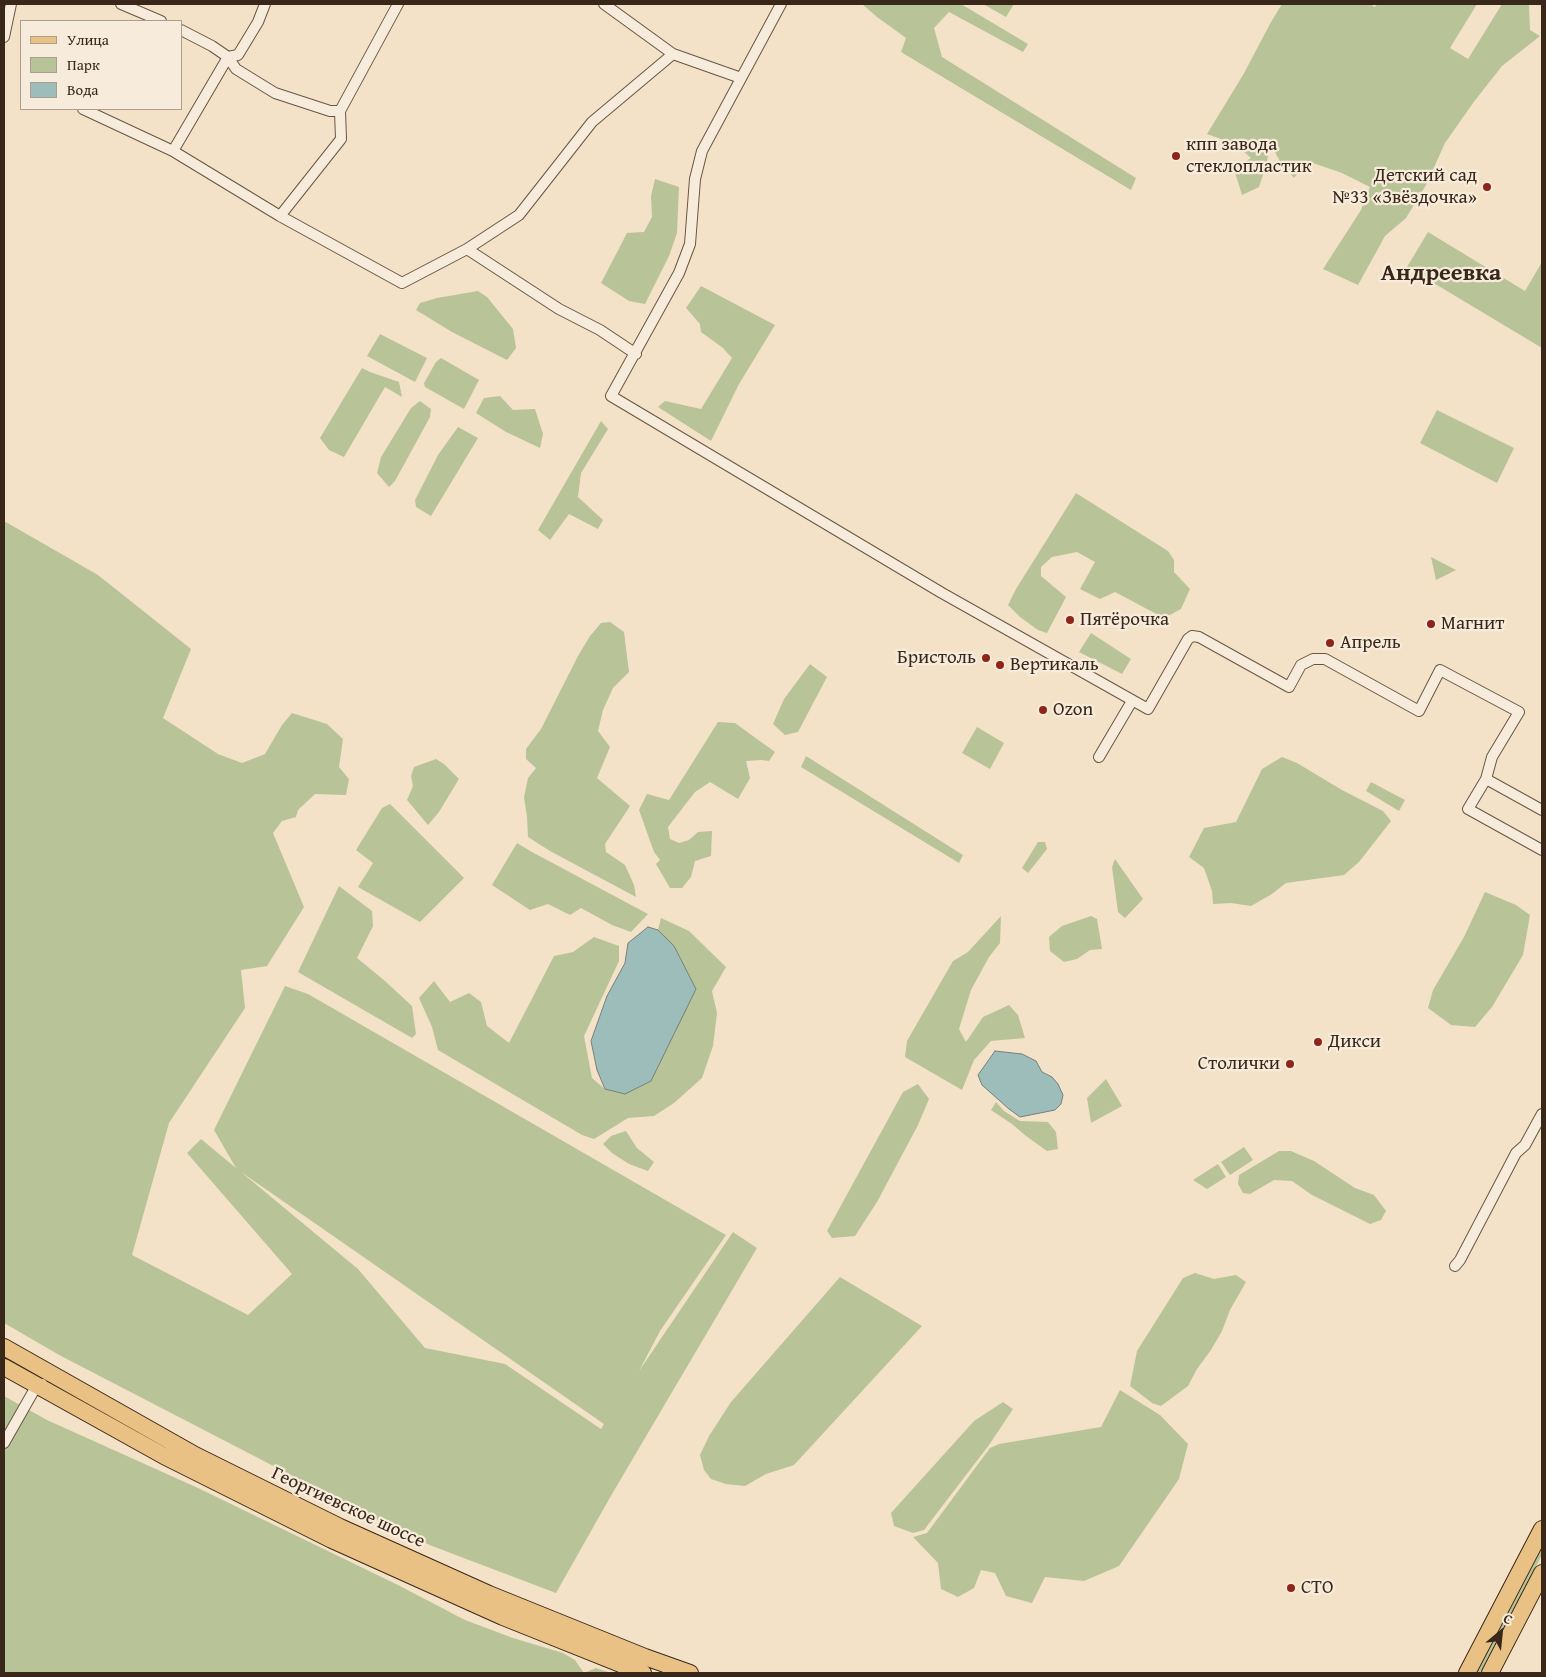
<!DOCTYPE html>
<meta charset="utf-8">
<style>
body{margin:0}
#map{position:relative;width:1546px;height:1677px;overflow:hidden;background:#f3e2c7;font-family:"Gentium Book Plus",serif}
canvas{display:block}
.frame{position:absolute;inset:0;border:5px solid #392819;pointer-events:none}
.legend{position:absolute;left:20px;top:20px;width:162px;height:90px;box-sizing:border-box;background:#f7ecdb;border:1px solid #ab9e8d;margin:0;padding:6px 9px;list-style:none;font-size:15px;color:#392819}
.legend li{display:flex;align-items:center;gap:10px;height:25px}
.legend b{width:25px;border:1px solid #ab9e8d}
.north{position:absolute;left:1476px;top:1607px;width:50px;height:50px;-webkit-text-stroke:4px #f7ecdb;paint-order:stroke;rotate:28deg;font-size:14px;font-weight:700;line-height:20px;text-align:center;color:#392819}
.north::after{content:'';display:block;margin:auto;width:18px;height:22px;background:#392819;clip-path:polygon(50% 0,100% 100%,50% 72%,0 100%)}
</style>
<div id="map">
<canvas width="1546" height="1677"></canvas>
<div class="frame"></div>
<ul class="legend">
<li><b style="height:6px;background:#eac184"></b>Улица</li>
<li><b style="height:14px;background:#b8c498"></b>Парк</li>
<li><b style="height:14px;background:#9cbdba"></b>Вода</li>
</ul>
<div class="north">С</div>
</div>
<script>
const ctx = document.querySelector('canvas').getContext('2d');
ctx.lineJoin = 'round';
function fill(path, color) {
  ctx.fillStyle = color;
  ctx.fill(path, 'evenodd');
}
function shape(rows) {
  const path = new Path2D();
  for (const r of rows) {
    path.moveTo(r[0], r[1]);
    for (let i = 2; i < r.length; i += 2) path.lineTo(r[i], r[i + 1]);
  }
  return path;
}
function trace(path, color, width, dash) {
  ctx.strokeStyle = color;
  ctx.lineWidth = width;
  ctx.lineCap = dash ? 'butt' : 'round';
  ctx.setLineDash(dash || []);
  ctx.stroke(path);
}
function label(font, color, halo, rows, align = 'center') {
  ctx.font = font + ' "Gentium Book Plus",serif';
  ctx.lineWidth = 4.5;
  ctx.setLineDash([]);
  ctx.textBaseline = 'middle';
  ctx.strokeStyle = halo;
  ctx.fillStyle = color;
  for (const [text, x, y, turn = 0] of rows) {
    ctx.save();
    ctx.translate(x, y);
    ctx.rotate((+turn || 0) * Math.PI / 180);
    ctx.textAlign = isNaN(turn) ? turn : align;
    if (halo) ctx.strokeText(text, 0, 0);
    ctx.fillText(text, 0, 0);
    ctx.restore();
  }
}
const green = shape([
 [862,4,961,4,1028,44,1023,52,949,12,934,28,942,57,1136,178,1131,190,901,52,906,38,877,17],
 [983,4,1014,4,1006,17],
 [1282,4,1370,4,1375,7,1377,4,1477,4,1450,48,1468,59,1502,4,1529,4,1530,30,1540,36,1502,66,1473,103,1445,143,1426,185,1406,218,1385,236,1358,285,1323,269,1361,210,1370,187,1342,173,1307,161,1294,178,1281,163,1271,145,1264,172,1259,187,1242,195,1234,169,1251,158,1235,144,1207,134,1243,75,1271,22],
 [655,179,679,187,677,233,669,256,645,304,629,301,601,283,627,233,644,232,652,217,651,196],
 [1428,232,1525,291,1542,262,1542,348,1407,267],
 [701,286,775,325,739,384,711,441,658,407,665,401,701,409,732,358,723,348,701,332,700,324,686,308],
 [478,291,487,297,513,329,516,348,507,360,452,332,416,310,420,303,437,298],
 [380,334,427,358,415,382,367,356],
 [441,358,479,380,464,409,425,387,424,383,436,362],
 [362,368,370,372,399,382,402,397,385,387,344,457,329,450,320,438],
 [500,396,513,410,535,409,543,434,540,448,506,432,476,413,484,398],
 [420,401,431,409,430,417,395,481,389,487,377,473,381,457,411,408],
 [1437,410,1514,448,1497,483,1420,443],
 [601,421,608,429,581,473,578,497,603,520,598,529,569,514,550,540,538,530],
 [458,427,478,438,431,516,416,507,415,500,438,455],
 [1076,493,1168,551,1174,560,1174,572,1190,589,1181,609,1164,618,1115,592,1100,599,1080,589,1095,562,1077,552,1052,557,1041,567,1041,576,1066,597,1047,633,1038,630,1020,617,1008,605,1016,589],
 [4,521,98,575,191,649,163,718,218,754,242,763,265,754,282,725,292,713,327,724,343,739,339,767,349,779,346,795,315,794,298,810,296,817,282,821,273,833,304,907,267,966,241,970,245,1008,169,1123,132,1255,248,1315,292,1274,187,1153,201,1139,236,1168,214,1130,285,986,308,994,726,1235,660,1331,639,1371,733,1232,757,1248,612,1494,556,1593,432,1546,399,1531,61,1356,4,1323],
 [241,1172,604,1424,601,1429,505,1364,425,1348,358,1269],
 [1431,557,1456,570,1436,580],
 [610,622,624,632,629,672,613,688,603,710,598,731,610,747,597,778,630,806,605,844,606,852,625,865,634,885,636,897,550,851,528,837,527,817,524,797,528,778,536,768,526,759,526,749,541,729,578,656,590,636,601,623],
 [1091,633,1131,659,1122,674,1079,652],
 [810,664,827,677,798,732,785,735,773,724,784,699],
 [718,722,735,723,775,752,769,761,761,760,746,761,750,778,738,799,710,782,695,792,668,827,670,839,679,843,689,840,698,832,712,831,711,856,695,861,691,877,682,888,670,888,656,864,660,860,654,852,639,810,647,794,669,800],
 [977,727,1004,743,990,769,962,753],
 [806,756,963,855,959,863,801,767],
 [1282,757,1297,763,1342,790,1383,811,1391,821,1359,862,1344,875,1286,883,1272,894,1251,906,1231,903,1213,904,1212,891,1204,868,1189,857,1204,828,1236,822,1262,769],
 [436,759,444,764,459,779,439,812,428,825,407,800,413,786,411,776,414,767],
 [1371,782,1405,800,1399,811,1366,791],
 [390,804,464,878,420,922,358,887,373,863,356,850,382,808],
 [1038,842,1045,842,1047,849,1028,873,1022,868],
 [517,843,532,852,648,914,631,932,612,925,581,908,570,915,548,904,530,910,492,885],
 [1115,859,1143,899,1125,918,1118,912,1112,867],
 [339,886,372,911,373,926,357,958,385,981,412,1006,416,1034,412,1038,298,972],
 [1485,892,1516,905,1530,915,1523,955,1492,1007,1475,1027,1451,1025,1428,1008,1433,990,1464,937],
 [1001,916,1000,943,989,957,971,990,959,1029,966,1042,983,1017,1009,1005,1018,1015,1025,1038,991,1041,974,1060,962,1090,905,1057,907,1041,953,961,968,952],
 [1091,916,1097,919,1102,949,1090,950,1077,959,1064,962,1050,951,1049,937,1062,926],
 [661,918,689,931,726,967,712,991,717,1013,713,1046,702,1078,674,1103,654,1116,628,1118,594,1139,582,1135,438,1050,432,1027,419,998,434,981,450,1002,469,993,481,1002,487,1026,509,1043,554,956,573,952,594,937,619,946,619,961,584,1036,592,1078,605,1089,696,989,674,946,658,930],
 [1106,1079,1122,1106,1091,1123,1087,1098],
 [918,1084,929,1099,918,1125,877,1202,855,1236,832,1238,827,1231,903,1092],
 [996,1102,1004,1111,1020,1121,1048,1122,1056,1132,1058,1149,1047,1151,1026,1136,1012,1124,991,1110],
 [626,1131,637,1148,654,1162,648,1171,629,1164,612,1153,603,1144,611,1136],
 [1244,1147,1253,1160,1230,1175,1221,1162],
 [1279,1151,1291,1151,1314,1161,1355,1188,1374,1195,1386,1211,1381,1220,1370,1224,1312,1195,1292,1181,1274,1180,1250,1194,1243,1193,1238,1184,1239,1175],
 [1218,1164,1226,1177,1207,1189,1193,1180],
 [1195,1273,1214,1279,1236,1275,1246,1282,1230,1310,1222,1331,1211,1350,1197,1369,1188,1386,1161,1406,1152,1403,1130,1386,1137,1351,1183,1278],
 [840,1277,922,1326,794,1465,766,1474,745,1486,726,1484,711,1479,704,1470,700,1455,709,1436,731,1402],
 [1120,1390,1160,1415,1188,1444,1179,1479,1119,1566,1084,1581,1045,1577,1032,1603,1006,1596,995,1573,981,1570,974,1588,958,1597,941,1589,938,1563,913,1537,927,1533,990,1448,999,1444,1101,1427],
 [4,1396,47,1420,198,1488,398,1585,465,1620,513,1638,563,1653,575,1660,584,1673,596,1668,611,1673,4,1673],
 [1003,1402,1013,1409,989,1445,924,1530,913,1533,894,1526,891,1513,974,1421],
 [1542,1542,1542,1555,1480,1673,1473,1673]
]);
const water = shape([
 [648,927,658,930,674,946,696,989,651,1081,625,1094,605,1089,597,1070,591,1041,607,996,625,963,628,943,648,927],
 [995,1051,1022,1054,1036,1061,1042,1072,1052,1077,1058,1084,1063,1095,1061,1104,1055,1110,1020,1117,1009,1109,982,1085,978,1075,995,1051]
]);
const street = shape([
 [121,4,161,21],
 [265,4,258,22,238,55,228,57,173,151,280,216,402,283,467,249,519,215,592,122,673,54],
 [604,4,673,54,741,78],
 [781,4,702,151,695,179,690,244,679,273,611,396,942,593,1148,709,1188,639,1192,636,1199,637,1289,687,1301,665,1313,659,1325,659,1419,711,1440,670,1519,712,1492,757,1486,779,1468,809,1542,850],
 [181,30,212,46,228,57,236,69,275,93,330,111,340,111],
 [4,37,11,4],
 [83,109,173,151],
 [280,216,341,139,340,111,398,4],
 [467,249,559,309,600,330,636,354],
 [1099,757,1132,701],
 [1486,779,1542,810],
 [1455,1266,1460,1260,1516,1153,1525,1145,1542,1114],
 [4,1443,37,1385,42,1384]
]);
const primary = shape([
 [4,1347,195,1455,340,1527,489,1594,645,1657,690,1673],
 [4,1367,164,1456,332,1540,503,1617,643,1673],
 [1467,1673,1542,1529],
 [1490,1673,1542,1573]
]);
const markers = [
 [1176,156,5,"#8f2418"],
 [1487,187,5,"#8f2418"],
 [1070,620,5,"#8f2418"],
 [1431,624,5,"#8f2418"],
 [1330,643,5,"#8f2418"],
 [986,658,5,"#8f2418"],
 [1000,665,5,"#8f2418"],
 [1043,710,5,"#8f2418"],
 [1318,1042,5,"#8f2418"],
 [1290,1064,5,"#8f2418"],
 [1291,1588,5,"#8f2418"]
];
const poiNames = [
 ["кпп завода",1186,145],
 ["стеклопластик",1186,167],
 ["Детский сад",1477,176,"right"],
 ["№33 «Звёздочка»",1477,198,"right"],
 ["Пятёрочка",1080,620],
 ["Магнит",1441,624],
 ["Апрель",1340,643],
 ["Бристоль",976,658,"right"],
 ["Вертикаль",1010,665],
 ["Ozon",1053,710],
 ["Дикси",1328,1042],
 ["Столички",1280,1064,"right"],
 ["СТО",1301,1588]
];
const streetNames = [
 ["Георгиевское шоссе",348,1508,25]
];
const districtNames = [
 ["Андреевка",1441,274]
];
fill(green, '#b8c498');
fill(water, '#9cbdba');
trace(water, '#74817a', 1);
trace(street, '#685644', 12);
trace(primary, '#392819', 18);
trace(street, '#f7ecdb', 10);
trace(primary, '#eac184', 16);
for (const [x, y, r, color] of markers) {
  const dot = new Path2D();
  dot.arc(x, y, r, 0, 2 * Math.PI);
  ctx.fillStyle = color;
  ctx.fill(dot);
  trace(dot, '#f7ecdb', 2);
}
label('19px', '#392819', '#f7ecdb', poiNames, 'left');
label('19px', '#392819', '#f7ecdb', streetNames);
label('bold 24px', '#392819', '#f7ecdb', districtNames);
</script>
